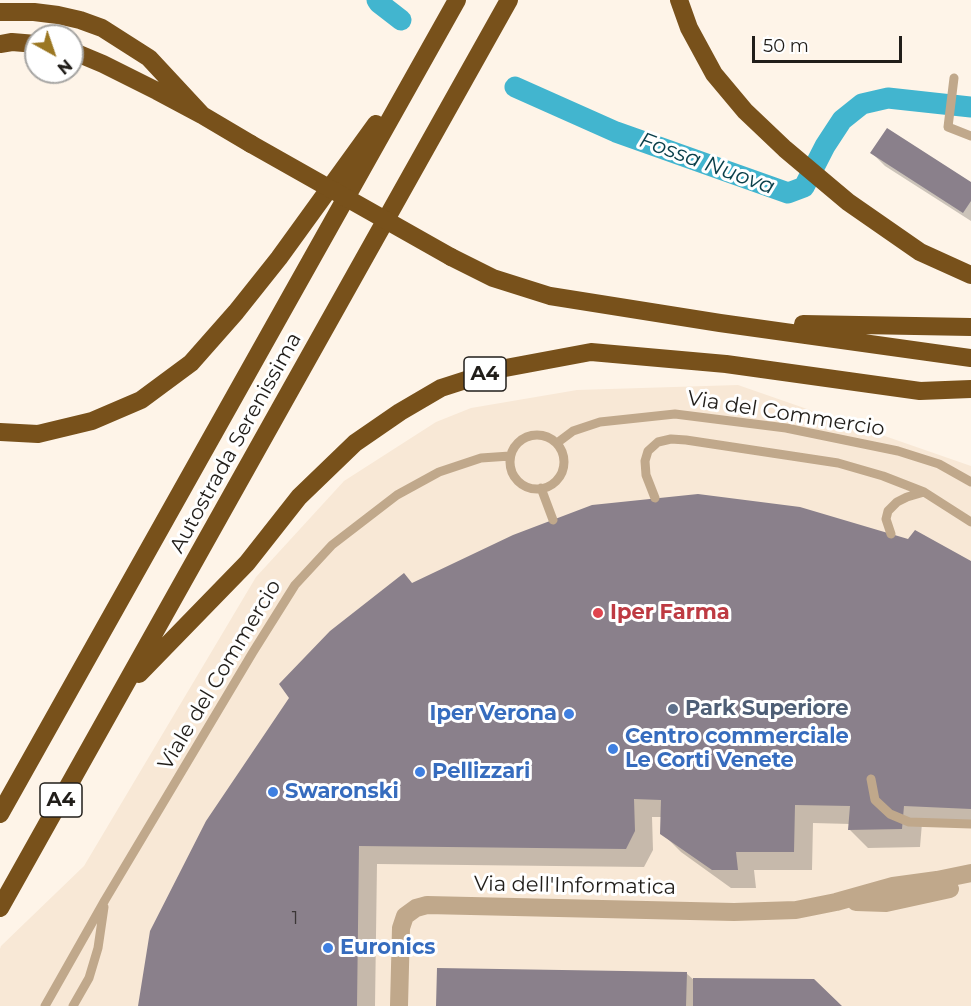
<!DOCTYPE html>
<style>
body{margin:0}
#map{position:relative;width:971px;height:1006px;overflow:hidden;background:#fef4e8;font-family:Montserrat,sans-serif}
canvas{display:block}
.north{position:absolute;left:24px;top:24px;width:60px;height:60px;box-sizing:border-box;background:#fff;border:2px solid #a6a5a3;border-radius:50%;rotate:140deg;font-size:16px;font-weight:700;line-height:24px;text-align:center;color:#211e1a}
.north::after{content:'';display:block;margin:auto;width:21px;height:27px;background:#9b7722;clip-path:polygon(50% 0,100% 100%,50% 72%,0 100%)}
.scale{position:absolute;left:752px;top:36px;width:150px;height:27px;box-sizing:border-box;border:3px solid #211e1a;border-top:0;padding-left:8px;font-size:18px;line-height:21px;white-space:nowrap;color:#211e1a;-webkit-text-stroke:4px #fff;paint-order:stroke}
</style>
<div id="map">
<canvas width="971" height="1006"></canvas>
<div class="north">N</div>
<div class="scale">50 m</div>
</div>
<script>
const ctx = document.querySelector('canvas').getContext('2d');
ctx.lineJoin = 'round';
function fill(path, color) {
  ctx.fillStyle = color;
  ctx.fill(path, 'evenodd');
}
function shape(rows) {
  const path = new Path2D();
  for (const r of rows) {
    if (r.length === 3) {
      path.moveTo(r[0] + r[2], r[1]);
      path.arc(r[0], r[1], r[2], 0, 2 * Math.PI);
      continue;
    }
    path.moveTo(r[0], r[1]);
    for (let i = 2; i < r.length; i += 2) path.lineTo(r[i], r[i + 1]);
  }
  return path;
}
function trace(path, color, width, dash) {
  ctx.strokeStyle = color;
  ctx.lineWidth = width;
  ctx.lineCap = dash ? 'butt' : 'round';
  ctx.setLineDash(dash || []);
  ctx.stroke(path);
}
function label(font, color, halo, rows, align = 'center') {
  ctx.font = font + ' Montserrat,sans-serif';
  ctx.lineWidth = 6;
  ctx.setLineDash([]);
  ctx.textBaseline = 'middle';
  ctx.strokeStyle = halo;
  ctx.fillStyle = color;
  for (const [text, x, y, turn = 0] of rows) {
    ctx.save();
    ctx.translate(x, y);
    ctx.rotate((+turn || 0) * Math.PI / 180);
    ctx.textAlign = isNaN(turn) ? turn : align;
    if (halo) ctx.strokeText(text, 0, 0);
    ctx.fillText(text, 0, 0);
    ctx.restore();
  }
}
const built = shape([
 [738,385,971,466,971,1006,0,1006,0,949,1,946,84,866,256,577,344,481,436,422,471,408,577,390]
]);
const shadow = shape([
 [872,153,971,184,971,221,885,166],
 [971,563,971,826,922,823,920,847,868,848,850,830,850,824,813,823,812,870,754,870,756,888,731,888,681,852,662,833,662,817,652,817,653,850,644,867,377,864,375,1006,139,1006,413,584],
 [686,973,695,981,840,1006,438,1006]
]);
const canal = shape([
 [377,0,379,3,401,20],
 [515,87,616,132,788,193,804,187,825,146,842,120,862,104,888,98,971,107]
]);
const building = shape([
 [887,128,971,182,971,201,963,213,870,153],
 [698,494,800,507,908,539,915,530,971,561,971,809,904,806,902,829,848,830,850,806,795,805,794,852,736,852,738,870,712,870,660,834,661,800,634,799,635,831,626,849,359,846,357,1006,138,1006,150,931,206,821,289,698,279,684,330,631,404,573,412,583,513,535,592,505],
 [437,968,687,972,686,1006,436,1006],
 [693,978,814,979,842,1006,693,1006]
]);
const service = shape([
 [954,78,948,127,971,136],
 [537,462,27],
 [557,443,573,431,600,422,675,414,786,428,898,451,939,464,971,482],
 [541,488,553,520],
 [655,498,646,475,645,461,648,451,658,442,671,439,686,440,838,463,883,476,924,492,971,522],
 [891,534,886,519,888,511,897,502,907,497,924,492],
 [871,779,875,800,890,814,909,822,971,824],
 [45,1006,105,900,253,652,295,585,332,545,397,495,439,472,481,458,510,456],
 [73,1006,89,978,98,948,104,907]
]);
const minor = shape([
 [856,902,886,903,950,889],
 [399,1006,401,928,405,916,416,908,427,905,734,912,796,910,836,902,893,886,937,880,971,873]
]);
const motorway = shape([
 [679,0,689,28,714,74,745,111,785,149,848,202,920,252,971,275],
 [0,12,34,12,58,15,80,20,102,28,149,58,202,115],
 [0,44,12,42,36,44],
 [72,51,103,64,157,91,202,115,251,144],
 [451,257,493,278,550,296,720,323,971,358],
 [803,324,971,327],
 [0,432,38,434,92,421,141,400,191,363,236,312,279,258,376,124],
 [139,674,247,563,299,497,355,443,400,412,441,388,500,369,591,352,726,364,920,391,971,389],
 [0,814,457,0],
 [0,908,509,0]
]);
const motorwayBridge = shape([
 [251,144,451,257]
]);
const markers = [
 [598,613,6,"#e0444e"],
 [673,709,6,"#5c6f8a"],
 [569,714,6,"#3f7fe0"],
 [613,749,6,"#3f7fe0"],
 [420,772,6,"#3f7fe0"],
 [273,792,6,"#3f7fe0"],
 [328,948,6,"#3f7fe0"]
];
const numberNames = [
 ["1",295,919]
];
const shields = [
 [485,374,42],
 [61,800,42]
];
const shieldNames = [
 ["A4",485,374],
 ["A4",61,800]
];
const streetNames = [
 ["Via del Commercio",786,414,9],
 ["Autostrada Serenissima",236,443,-61],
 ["Viale del Commercio",220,675,-59],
 ["Via dell'Informatica",575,886,1]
];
const healthNames = [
 ["Iper Farma",610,613]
];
const serviceNames = [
 ["Park Superiore",685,709]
];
const shopNames = [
 ["Iper Verona",557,714,"right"],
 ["Centro commerciale",625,737],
 ["Le Corti Venete",625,761],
 ["Pellizzari",432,772],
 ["Swaronski",285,792],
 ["Euronics",340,948]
];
const waterNames = [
 ["Fossa Nuova",707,164,20]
];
fill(built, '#f8e8d6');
fill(shadow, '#0003');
trace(canal, '#42b5cf', 21);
fill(building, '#8a808b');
trace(service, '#c0a88b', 9);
trace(minor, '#c0a88b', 18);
trace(motorway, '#78511b', 18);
trace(motorwayBridge, '#78511b', 18);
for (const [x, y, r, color] of markers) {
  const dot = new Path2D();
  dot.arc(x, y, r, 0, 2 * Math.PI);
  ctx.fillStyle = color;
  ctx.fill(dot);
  trace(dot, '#fff', 2);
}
label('18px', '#3b3636', null, numberNames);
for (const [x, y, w] of shields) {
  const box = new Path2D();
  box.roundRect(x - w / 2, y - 17, w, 34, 4.5);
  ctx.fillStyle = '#fff';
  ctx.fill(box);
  trace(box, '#211e1a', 1.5);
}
label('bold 20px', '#211e1a', null, shieldNames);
label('21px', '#211e1a', '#fff', streetNames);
label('bold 21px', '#be3a42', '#fff', healthNames, 'left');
label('bold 21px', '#4e5e75', '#fff', serviceNames, 'left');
label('bold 21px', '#366cbe', '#fff', shopNames, 'left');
label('italic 22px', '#0a3f4a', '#fff', waterNames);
</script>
